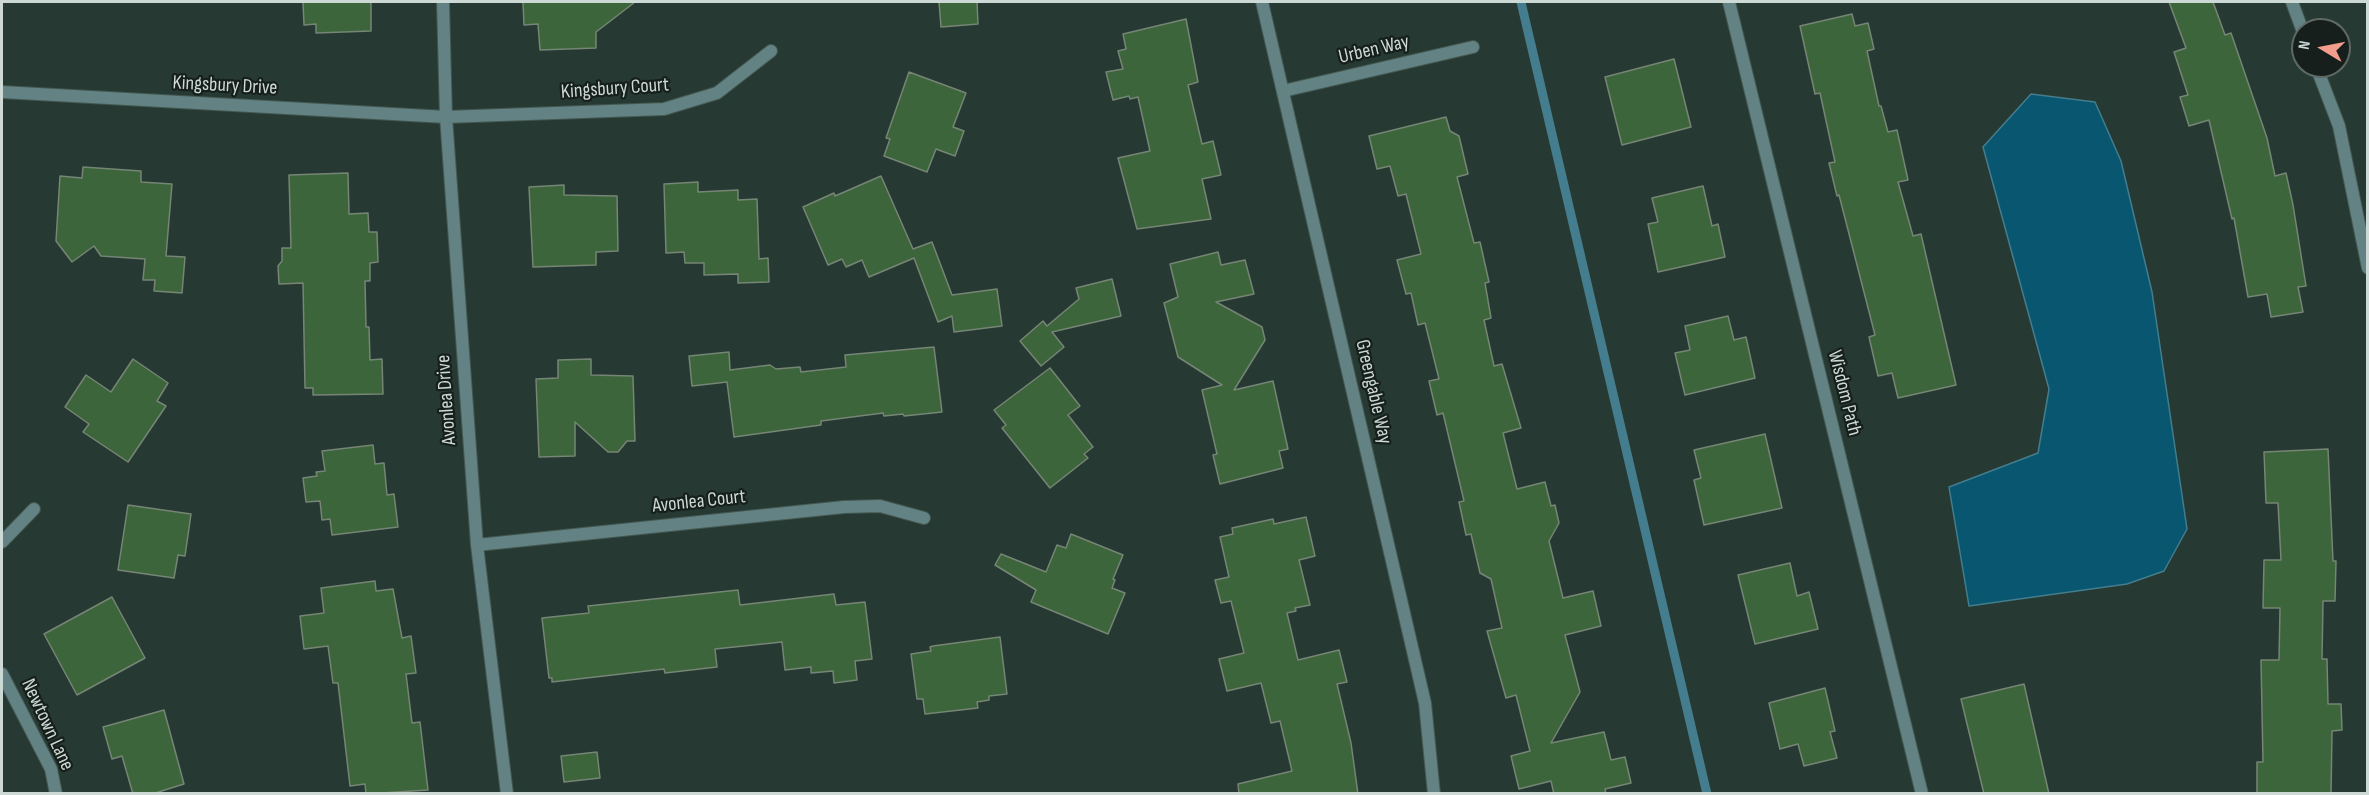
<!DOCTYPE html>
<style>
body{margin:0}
#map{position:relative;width:2369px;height:795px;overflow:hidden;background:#263a33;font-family:"Sofia Sans Condensed",sans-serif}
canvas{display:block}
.frame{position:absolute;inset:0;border:3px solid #cdd9d5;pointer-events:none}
.north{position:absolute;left:2291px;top:18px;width:60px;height:60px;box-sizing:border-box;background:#161f1b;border:2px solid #5f6965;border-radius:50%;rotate:280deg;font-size:16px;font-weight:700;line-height:24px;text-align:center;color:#cdd9d5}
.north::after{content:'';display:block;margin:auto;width:21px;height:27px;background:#f49d8d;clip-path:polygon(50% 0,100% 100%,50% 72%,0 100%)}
</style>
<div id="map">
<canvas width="2369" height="795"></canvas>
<div class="frame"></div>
<div class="north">N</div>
</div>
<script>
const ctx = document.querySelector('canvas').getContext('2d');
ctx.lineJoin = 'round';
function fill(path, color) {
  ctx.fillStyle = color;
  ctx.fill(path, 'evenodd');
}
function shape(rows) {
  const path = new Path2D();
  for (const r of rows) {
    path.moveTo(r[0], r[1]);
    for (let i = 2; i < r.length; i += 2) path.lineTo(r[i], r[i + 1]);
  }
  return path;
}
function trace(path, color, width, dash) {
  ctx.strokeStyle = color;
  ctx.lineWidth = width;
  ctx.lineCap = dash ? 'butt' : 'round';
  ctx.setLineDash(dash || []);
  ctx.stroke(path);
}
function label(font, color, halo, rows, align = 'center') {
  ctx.font = font + ' "Sofia Sans Condensed",sans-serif';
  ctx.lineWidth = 4.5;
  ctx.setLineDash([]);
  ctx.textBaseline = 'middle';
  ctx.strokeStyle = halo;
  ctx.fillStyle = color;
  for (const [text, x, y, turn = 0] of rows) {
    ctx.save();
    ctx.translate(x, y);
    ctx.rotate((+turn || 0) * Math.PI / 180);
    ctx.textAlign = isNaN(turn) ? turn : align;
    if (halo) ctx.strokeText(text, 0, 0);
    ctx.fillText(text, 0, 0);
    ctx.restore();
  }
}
const water = shape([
 [2031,94,2095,102,2121,161,2152,292,2187,529,2164,571,2127,584,1969,606,1949,487,2038,453,2049,389,1983,147,2031,94]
]);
const stream = shape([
 [1521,2,1707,794]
]);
const building = shape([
 [303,2,371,2,371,31,316,33,316,24,304,25,303,2],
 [523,2,635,2,596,32,596,48,540,50,538,24,524,25,523,2],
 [939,2,977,2,978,24,941,27,939,2],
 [2169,2,2213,2,2225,35,2231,33,2267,138,2275,176,2286,173,2293,205,2306,286,2298,287,2303,312,2271,317,2267,294,2248,297,2234,218,2232,219,2209,120,2189,126,2180,97,2188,95,2174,52,2186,48,2169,2],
 [1852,14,1855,26,1868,23,1874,49,1867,51,1879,106,1881,106,1888,132,1897,130,1908,180,1898,182,1913,236,1921,234,1956,385,1898,398,1892,373,1878,376,1869,337,1875,335,1839,195,1837,196,1829,163,1835,162,1820,93,1815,94,1800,26,1852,14],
 [1186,19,1198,82,1188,85,1202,144,1213,141,1221,175,1202,179,1211,219,1137,229,1118,158,1150,151,1138,97,1130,99,1129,96,1113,100,1106,72,1123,69,1118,51,1126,49,1123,34,1186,19],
 [1674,59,1691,127,1622,145,1605,77,1674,59],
 [909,72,966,93,953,127,964,131,955,156,936,149,927,172,884,156,890,139,886,138,909,72],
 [1446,117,1450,131,1459,136,1468,174,1457,177,1474,243,1480,242,1489,282,1485,283,1491,318,1484,320,1494,366,1502,364,1521,428,1503,433,1517,489,1545,482,1551,506,1555,505,1559,523,1549,541,1563,598,1593,591,1601,626,1565,635,1580,692,1551,743,1604,732,1611,760,1625,757,1631,783,1605,789,1606,794,1554,794,1551,781,1519,789,1511,756,1530,751,1516,695,1506,698,1487,631,1502,628,1491,579,1480,573,1471,534,1466,535,1459,502,1464,501,1443,413,1437,415,1429,381,1439,379,1425,323,1418,325,1411,293,1406,294,1397,260,1421,254,1406,194,1398,196,1390,166,1377,169,1369,136,1446,117],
 [83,167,141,171,141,182,172,184,166,256,185,257,182,293,154,291,155,280,143,280,145,259,101,256,94,246,72,262,56,241,60,176,82,178,83,167],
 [348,173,349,214,368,213,369,232,377,232,378,262,370,263,370,281,365,281,366,327,369,327,370,360,382,359,383,394,313,395,313,388,305,388,303,283,279,284,278,266,282,261,282,248,291,248,289,175,348,173],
 [881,176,913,249,932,242,952,295,997,289,1002,326,954,332,952,316,938,322,914,258,869,277,862,260,846,267,842,259,828,265,803,207,834,193,835,196,881,176],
 [698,182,698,192,738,190,738,200,757,199,759,259,768,258,769,282,738,283,738,274,704,275,704,263,685,263,684,252,666,253,664,184,698,182],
 [564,185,564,195,617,196,618,251,596,252,596,265,533,267,529,187,564,185],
 [1703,186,1712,226,1718,224,1725,257,1658,272,1648,224,1658,222,1652,198,1703,186],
 [1218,252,1221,265,1245,260,1254,294,1216,302,1262,327,1265,340,1234,390,1273,381,1288,449,1279,451,1283,468,1220,484,1213,455,1217,454,1202,390,1222,385,1178,357,1164,303,1178,297,1170,264,1218,252],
 [1112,279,1121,316,1052,332,1064,347,1041,366,1020,341,1043,321,1047,326,1079,299,1076,288,1112,279],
 [1728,316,1734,340,1746,337,1755,378,1685,395,1675,353,1690,350,1685,326,1728,316],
 [934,347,942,412,904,416,903,414,884,416,883,413,821,421,821,425,734,437,727,382,692,386,689,356,729,352,730,370,770,365,776,369,800,367,801,372,846,367,845,355,934,347],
 [133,359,168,383,157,401,166,406,128,462,83,432,89,424,65,407,86,375,111,392,133,359],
 [591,359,591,375,633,376,635,441,627,441,618,452,608,452,575,422,575,456,539,457,536,379,558,378,558,360,591,359],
 [1050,368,1080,406,1068,415,1093,447,1084,454,1088,458,1050,488,1002,428,1006,425,994,410,1050,368],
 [1765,434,1782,508,1704,525,1694,480,1701,478,1694,450,1765,434],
 [373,445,375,464,384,463,387,495,394,494,398,527,332,535,330,519,322,520,320,501,306,502,303,478,317,476,316,472,325,471,322,451,373,445],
 [2328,449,2333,561,2336,561,2335,601,2323,601,2322,659,2327,659,2328,704,2341,704,2342,730,2332,731,2331,794,2257,794,2257,762,2263,762,2261,660,2279,660,2280,608,2263,608,2264,560,2281,560,2278,503,2266,503,2264,452,2328,449],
 [128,505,191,514,185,556,178,555,174,578,118,570,128,505],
 [1306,517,1315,556,1299,560,1310,605,1295,608,1296,611,1287,613,1298,660,1339,650,1347,682,1337,684,1351,743,1358,794,1239,794,1238,784,1292,771,1280,721,1271,723,1261,683,1227,691,1219,659,1244,653,1231,601,1221,603,1215,580,1229,577,1220,537,1233,534,1232,528,1273,519,1274,524,1306,517],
 [1071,534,1123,555,1113,579,1115,580,1112,588,1125,593,1108,634,1031,602,1036,590,995,565,1001,554,1046,572,1057,545,1066,548,1071,534],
 [1790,563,1797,596,1809,592,1818,629,1755,644,1738,575,1790,563],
 [375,581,376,591,393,589,402,638,411,636,416,673,406,674,412,723,420,722,428,790,366,794,365,784,350,786,338,683,333,683,328,646,304,649,300,616,324,613,321,588,375,581],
 [738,590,740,605,834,594,836,605,865,602,872,659,855,661,857,680,834,683,833,671,811,673,811,667,785,670,782,642,715,649,717,667,665,673,664,669,552,682,552,678,549,678,542,618,589,613,588,606,738,590],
 [112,597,145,658,77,695,44,634,112,597],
 [1000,637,1007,694,989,696,989,700,977,702,978,708,925,714,923,699,917,699,911,654,931,651,930,647,933,646,1000,637],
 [2024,684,2049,794,1984,794,1961,699,2024,684],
 [1825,688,1835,731,1830,732,1837,758,1804,766,1798,744,1780,749,1769,703,1825,688],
 [164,710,184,784,152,794,133,794,122,756,112,759,103,727,164,710],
 [597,752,600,778,564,782,561,756,597,752]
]);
const minor = shape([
 [443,2,446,117,477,545,507,794],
 [1262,2,1425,703,1434,794],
 [1729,2,1922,794],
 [2292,2,2303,32],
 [2316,66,2339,126,2368,268],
 [1283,91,1473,47],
 [2,92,446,117,664,109,717,93,771,51],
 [2,542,34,509],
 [477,545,844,507,880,506,924,518],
 [2,674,51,769,56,794]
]);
const streetNames = [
 ["Urben Way",1374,50,-13],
 ["Kingsbury Drive",225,86,3],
 ["Kingsbury Court",615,89,-4],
 ["Greengable Way",1373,392,77],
 ["Wisdom Path",1844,393,76],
 ["Avonlea Drive",447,400,-94],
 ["Avonlea Court",699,502,-6],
 ["Newtown Lane",47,725,65]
];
fill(water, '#08566f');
trace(water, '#437d8e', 1.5);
trace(stream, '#437d8e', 9);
fill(building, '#3d653b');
trace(building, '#768575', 1.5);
trace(minor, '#445750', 14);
trace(minor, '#628283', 12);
label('20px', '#cdd9d5', '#161f1b', streetNames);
</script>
